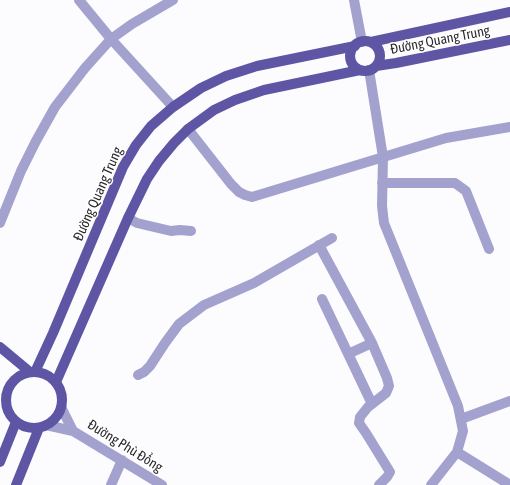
<!DOCTYPE html>
<meta charset="utf-8">
<style>
body{margin:0}
canvas{display:block;background:#fcfbfd}
</style>
<canvas width="510" height="485"></canvas>
<script>
const ctx = document.querySelector('canvas').getContext('2d');
ctx.lineJoin = 'round';
function shape(rows) {
  const path = new Path2D();
  for (const r of rows) {
    if (r.length === 3) {
      path.moveTo(r[0] + r[2], r[1]);
      path.arc(r[0], r[1], r[2], 0, 2 * Math.PI);
      continue;
    }
    path.moveTo(r[0], r[1]);
    for (let i = 2; i < r.length; i += 2) path.lineTo(r[i], r[i + 1]);
  }
  return path;
}
function trace(path, color, width, dash) {
  ctx.strokeStyle = color;
  ctx.lineWidth = width;
  ctx.lineCap = dash ? 'butt' : 'round';
  ctx.setLineDash(dash || []);
  ctx.stroke(path);
}
function label(font, color, halo, rows, align = 'center') {
  ctx.font = font + ' "Asap Condensed",sans-serif';
  ctx.lineWidth = 3;
  ctx.setLineDash([]);
  ctx.textBaseline = 'middle';
  ctx.strokeStyle = halo;
  ctx.fillStyle = color;
  for (const [text, x, y, turn = 0] of rows) {
    ctx.save();
    ctx.translate(x, y);
    ctx.rotate((+turn || 0) * Math.PI / 180);
    ctx.textAlign = isNaN(turn) ? turn : align;
    if (halo) ctx.strokeText(text, 0, 0);
    ctx.fillText(text, 0, 0);
    ctx.restore();
  }
}
const minor = shape([
 [79,0,111,39,173,107],
 [354,0,362,42],
 [369,70,383,157,382,206,384,223,458,406,463,431,457,452,431,485],
 [188,129,231,184,239,192,245,195,252,197,446,138,510,127],
 [382,183,455,183,466,191,489,249],
 [128,218,137,223,171,231,180,230,191,231],
 [0,223,21,171,36,141,55,107,85,68,111,39,132,24,173,0],
 [319,245,372,343,387,378,389,386,386,393,368,407,360,417,359,423,366,433,390,472,387,477,379,485],
 [322,299,372,404],
 [348,354,372,343],
 [138,375,144,372,150,366,165,343,179,324,204,305,254,283,332,238],
 [61,407,73,431],
 [461,419,510,401],
 [46,425,73,431,162,485],
 [457,452,510,485],
 [111,485,122,460]
]);
const major = shape([
 [365,56,15],
 [371,42,510,12],
 [376,66,396,63,510,40],
 [0,347,30,372],
 [35,372,53,333,123,167,136,145,151,126,173,107,201,88,226,76,257,66,355,46],
 [34,400,28],
 [56,382,128,218,147,179,159,161,174,143,188,129,214,110,235,100,264,90,360,70],
 [0,462,16,422],
 [16,485,39,428]
]);
const streetNames = [
 ["Đường Quang Trung",440,40,-11],
 ["Đường Quang Trung",98,194,-66],
 ["Đường Phù Đổng",125,446,32]
];
trace(minor, '#a3a2cf', 10);
trace(major, '#5e55a4', 10);
label('14px', '#2d2b2f', '#fff', streetNames);
</script>
